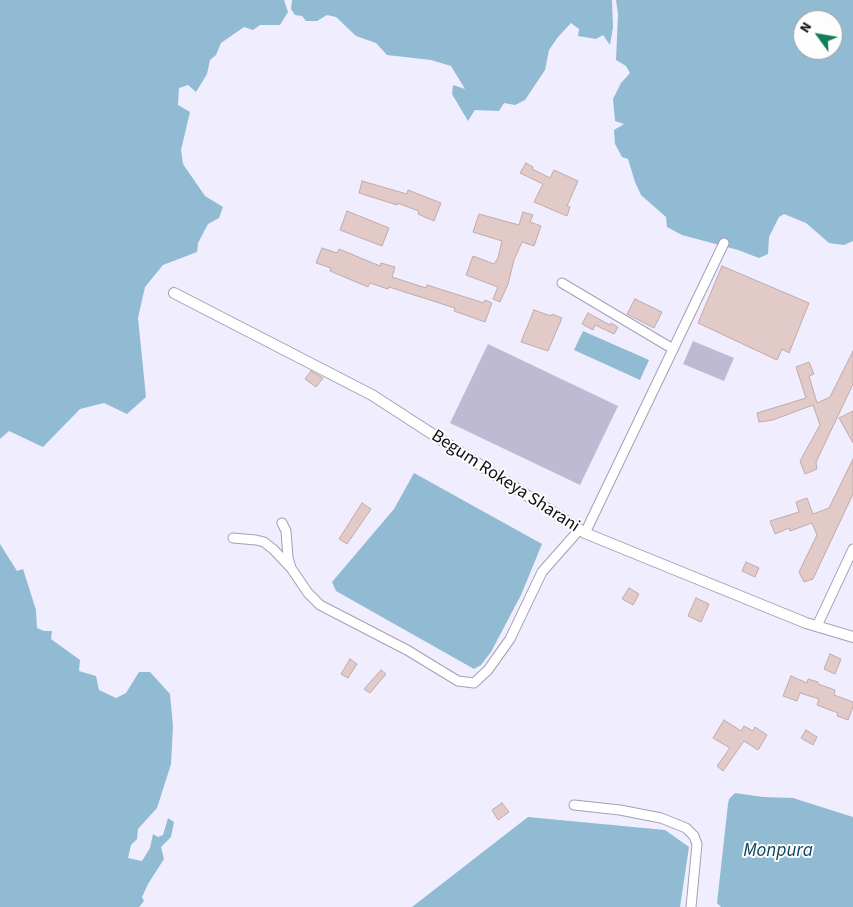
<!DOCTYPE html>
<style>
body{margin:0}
#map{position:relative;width:853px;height:907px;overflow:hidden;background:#f0edfe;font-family:"Source Sans 3",sans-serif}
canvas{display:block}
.north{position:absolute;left:793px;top:10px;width:50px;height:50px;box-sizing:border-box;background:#fdfdfd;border:1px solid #9e9da0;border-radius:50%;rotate:302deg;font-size:14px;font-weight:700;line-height:20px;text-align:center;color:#0f0d14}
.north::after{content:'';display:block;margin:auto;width:18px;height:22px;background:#107d58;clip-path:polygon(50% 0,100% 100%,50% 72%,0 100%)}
</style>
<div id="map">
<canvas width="853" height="907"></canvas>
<div class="north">N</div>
</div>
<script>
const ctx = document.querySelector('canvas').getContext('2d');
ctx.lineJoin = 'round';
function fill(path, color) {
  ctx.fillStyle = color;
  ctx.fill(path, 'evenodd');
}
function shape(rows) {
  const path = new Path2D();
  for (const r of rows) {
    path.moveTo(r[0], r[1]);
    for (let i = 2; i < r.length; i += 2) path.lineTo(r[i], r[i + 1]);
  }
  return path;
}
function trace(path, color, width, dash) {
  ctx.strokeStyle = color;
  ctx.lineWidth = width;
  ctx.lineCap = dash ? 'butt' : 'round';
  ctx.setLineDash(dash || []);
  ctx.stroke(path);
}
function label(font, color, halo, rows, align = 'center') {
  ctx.font = font + ' "Source Sans 3",sans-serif';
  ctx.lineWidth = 4;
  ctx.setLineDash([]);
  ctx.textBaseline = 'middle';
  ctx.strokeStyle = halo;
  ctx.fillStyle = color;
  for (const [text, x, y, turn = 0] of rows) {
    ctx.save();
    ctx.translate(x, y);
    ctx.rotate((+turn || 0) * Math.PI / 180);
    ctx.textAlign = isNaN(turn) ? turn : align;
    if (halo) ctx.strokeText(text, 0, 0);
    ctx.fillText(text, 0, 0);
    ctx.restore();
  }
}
const green = shape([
 [693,341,734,358,724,381,683,364],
 [488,344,618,406,580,485,450,423]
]);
const water = shape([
 [0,0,284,0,288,12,280,25,260,25,253,30,244,27,221,43,216,55,210,60,207,74,196,92,188,85,179,88,178,105,190,112,181,150,183,164,205,196,223,207,219,218,208,224,198,243,197,252,163,265,145,287,138,318,146,397,127,414,104,403,80,409,43,447,9,431,0,439],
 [292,0,612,0,613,27,610,45,603,35,596,39,578,36,579,29,571,23,558,37,549,50,545,70,525,100,515,105,504,103,499,111,475,110,468,121,452,94,453,85,465,89,451,66,431,60,387,55,376,43,356,36,336,17,327,15,317,21,306,21,302,16,295,15,291,9],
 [616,0,853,0,853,241,844,245,829,243,806,223,784,214,779,217,769,237,768,254,759,258,738,250,682,235,667,227,666,217,641,195,635,182,628,159,622,157,615,144,614,130,624,124,615,121,613,99,621,83,630,73,626,66,616,60,618,14],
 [803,20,833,20,833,50,803,50],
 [583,331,649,360,640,380,574,350],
 [414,473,542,544,521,595,491,652,481,665,474,669,336,591,332,582,394,509],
 [0,544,17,571,23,569,36,610,37,628,44,631,52,631,51,639,80,660,79,671,96,676,99,690,116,698,126,693,139,672,150,672,170,694,173,726,171,764,157,808,138,829,137,839,131,845,128,858,142,861,150,848,153,834,158,837,163,835,168,818,174,822,171,837,161,847,164,859,148,884,142,897,144,901,139,907,0,907],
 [735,793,763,797,793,798,853,817,853,907,721,907,717,903,728,804,729,799],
 [528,817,665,830,689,847,680,907,412,907]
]);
const building = shape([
 [526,163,533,167,532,169,550,178,554,170,578,181,567,206,570,207,567,216,534,202,543,184,520,173,526,163],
 [362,181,407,194,408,190,441,203,434,221,418,214,419,211,397,203,397,205,359,193,362,181],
 [347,211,389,228,382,246,340,230,347,211],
 [523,212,533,215,530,222,541,226,534,246,522,242,514,260,508,284,500,302,493,299,498,287,466,275,473,256,494,264,498,258,502,241,473,232,479,214,519,225,523,212],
 [322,248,337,253,339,249,380,266,381,263,395,267,392,277,426,288,427,285,484,303,485,300,492,303,485,322,454,311,455,308,389,287,388,289,370,283,368,287,330,271,331,268,316,263,322,248],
 [722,266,809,303,789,353,782,349,777,360,698,323,722,266],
 [635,299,662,312,654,328,627,314,635,299],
 [534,310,551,316,552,314,562,318,548,351,521,342,534,310],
 [588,313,610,325,611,323,618,327,614,334,595,325,593,330,582,324,588,313],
 [853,351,853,384,816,462,817,469,805,474,800,461,820,425,813,405,773,420,759,422,757,413,806,398,796,367,809,362,814,374,809,376,817,403,830,397,853,351],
 [311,371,323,378,316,387,305,379,311,371],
 [853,411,853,443,839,418,853,411],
 [853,459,853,494,813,579,804,582,799,572,817,535,812,523,790,531,789,528,775,534,770,521,799,512,796,502,807,498,813,514,829,508,853,459],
 [362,503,371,509,347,544,339,539,362,503],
 [746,562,759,568,755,577,742,571,746,562],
 [629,588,639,594,633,605,622,599,629,588],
 [696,598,709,604,701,622,688,616,696,598],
 [830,654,841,659,835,674,824,669,830,654],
 [350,659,357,664,348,678,341,674,350,659],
 [381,670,386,674,370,693,364,689,381,670],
 [791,676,807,683,808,679,818,682,818,684,835,690,834,695,853,702,853,707,848,720,837,716,838,713,817,705,819,699,800,693,797,701,783,696,791,676],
 [724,720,741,731,744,726,753,731,755,727,767,735,758,750,744,741,723,771,717,766,730,748,713,738,724,720],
 [806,730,817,737,813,745,801,738,806,730],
 [502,803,509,812,498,820,492,810,502,803]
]);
const minor = shape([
 [562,283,673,349],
 [282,523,286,531,288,558,291,568,308,593,320,605,407,650,458,681,474,683,488,670,510,639,542,572,579,530],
 [585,533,724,243],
 [233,538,256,540,264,542,274,550,289,566],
 [817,626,853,549],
 [574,805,620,810,661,818,686,828,694,836,697,844,691,907]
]);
const tertiary = shape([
 [174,293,372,395,585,533,806,623,853,637]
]);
const streetNames = [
 ["Begum Rokeya Sharani",505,482,33]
];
const waterNames = [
 ["Monpura",778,852]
];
fill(green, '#bfbad3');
fill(water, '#90bbd3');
fill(building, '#e2cac8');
trace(building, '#c1aaa8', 1);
trace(minor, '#a3a0b3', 11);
trace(tertiary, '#a3a0b3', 12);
trace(minor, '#fff', 9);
trace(tertiary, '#fff', 10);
label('18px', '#0f0d14', '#fdfdfd', streetNames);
label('italic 19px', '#0a445d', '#fdfdfd', waterNames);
</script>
